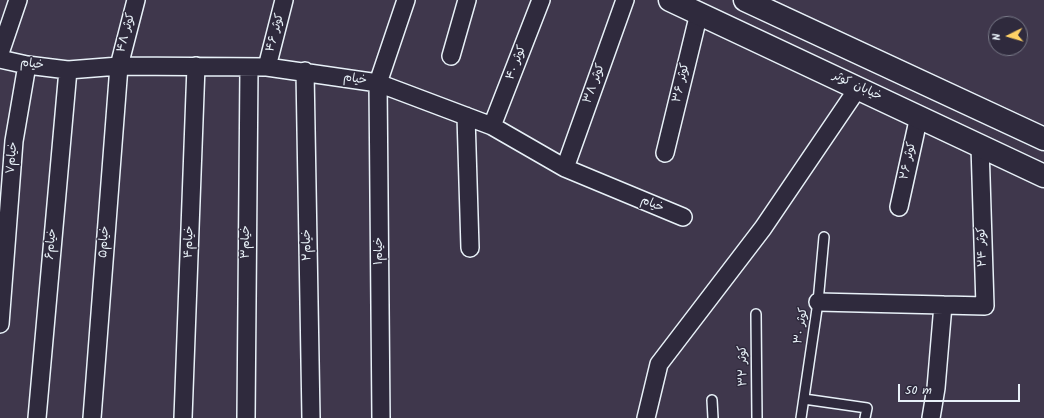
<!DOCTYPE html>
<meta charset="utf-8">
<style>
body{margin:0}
#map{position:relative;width:1044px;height:418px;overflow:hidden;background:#3f374c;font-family:Kalam,sans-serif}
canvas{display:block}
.north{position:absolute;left:988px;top:16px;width:40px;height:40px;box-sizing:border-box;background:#2f2a3d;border:1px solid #797a88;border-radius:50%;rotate:265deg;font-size:11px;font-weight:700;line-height:16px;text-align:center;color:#e8f1f8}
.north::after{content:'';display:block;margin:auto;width:14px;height:18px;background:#ffd166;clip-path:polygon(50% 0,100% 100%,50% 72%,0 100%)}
.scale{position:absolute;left:898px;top:384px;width:122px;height:18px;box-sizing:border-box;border:2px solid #e8f1f8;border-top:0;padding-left:5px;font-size:12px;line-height:14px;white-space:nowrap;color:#e8f1f8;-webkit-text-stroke:3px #2f2a3d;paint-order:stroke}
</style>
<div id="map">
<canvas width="1044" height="418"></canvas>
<div class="north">N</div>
<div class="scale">50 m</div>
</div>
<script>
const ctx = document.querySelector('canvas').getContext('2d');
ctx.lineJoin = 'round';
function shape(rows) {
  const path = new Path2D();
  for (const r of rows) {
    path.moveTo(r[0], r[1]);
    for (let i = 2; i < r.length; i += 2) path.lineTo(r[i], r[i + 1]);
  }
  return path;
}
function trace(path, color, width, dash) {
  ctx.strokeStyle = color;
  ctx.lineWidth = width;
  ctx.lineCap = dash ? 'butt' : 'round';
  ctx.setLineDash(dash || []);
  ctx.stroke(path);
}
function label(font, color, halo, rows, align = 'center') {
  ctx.font = font + ' Kalam,"Playpen Sans Arabic",sans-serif';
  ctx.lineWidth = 3;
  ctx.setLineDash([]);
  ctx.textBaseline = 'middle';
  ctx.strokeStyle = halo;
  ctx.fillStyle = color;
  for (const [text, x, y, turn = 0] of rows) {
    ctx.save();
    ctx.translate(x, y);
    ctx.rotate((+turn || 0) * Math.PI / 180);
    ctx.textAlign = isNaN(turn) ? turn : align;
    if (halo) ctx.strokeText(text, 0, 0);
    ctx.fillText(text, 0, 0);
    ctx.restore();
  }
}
const lane = shape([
 [756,314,757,418],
 [804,399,867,408,865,418],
 [712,400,713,418],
 [801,418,818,302,824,237]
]);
const street = shape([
 [0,53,18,0],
 [451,56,467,0],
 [0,59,27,65,68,70,119,66,267,67,378,83,492,126,565,168,683,217],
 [267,67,284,0],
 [305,71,311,418],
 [466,116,470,248],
 [492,126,541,0],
 [665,153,699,13],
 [565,168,625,0],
 [899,207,919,116],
 [818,302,985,306,980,146],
 [0,324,14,141,27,65],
 [37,418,68,70],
 [92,418,119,66,136,0],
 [183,418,196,66],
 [246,418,249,67],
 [381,418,378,83,406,0],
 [646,418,659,364,763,228,858,88],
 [931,418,936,388,943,305]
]);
const primary = shape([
 [670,0,1044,176],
 [745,0,1044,139]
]);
const streetNames = [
 ["کوثر ۴۸",127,33,-75],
 ["کوثر ۴۶",276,33,-75],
 ["کوثر ۴۰",517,63,-69],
 ["خیام",32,65,8],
 ["خیام",355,80,9],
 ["کوثر ۳۶",682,83,-77],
 ["کوثر ۳۸",595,84,-70],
 ["خیابان کوثر",857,87,25],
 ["خیام۷",13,158,-85],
 ["کوثر ۲۶",909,161,-78],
 ["خیام",652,205,23],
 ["خیام۵",105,242,-86],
 ["خیام۴",190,242,-88],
 ["خیام۳",247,242,-90],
 ["خیام۶",52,244,-85],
 ["خیام۲",308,245,-91],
 ["کوثر ۲۴",983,247,-92],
 ["خیام۱",380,251,-90],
 ["کوثر ۳۰",802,326,-81],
 ["کوثر ۳۲",744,366,-91]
];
trace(lane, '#e8f1f8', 12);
trace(street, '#e8f1f8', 20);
trace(primary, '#e8f1f8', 25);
trace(lane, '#2f2a3d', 9);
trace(street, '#2f2a3d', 17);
trace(primary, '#2f2a3d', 22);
label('12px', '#e8f1f8', '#2f2a3d', streetNames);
</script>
